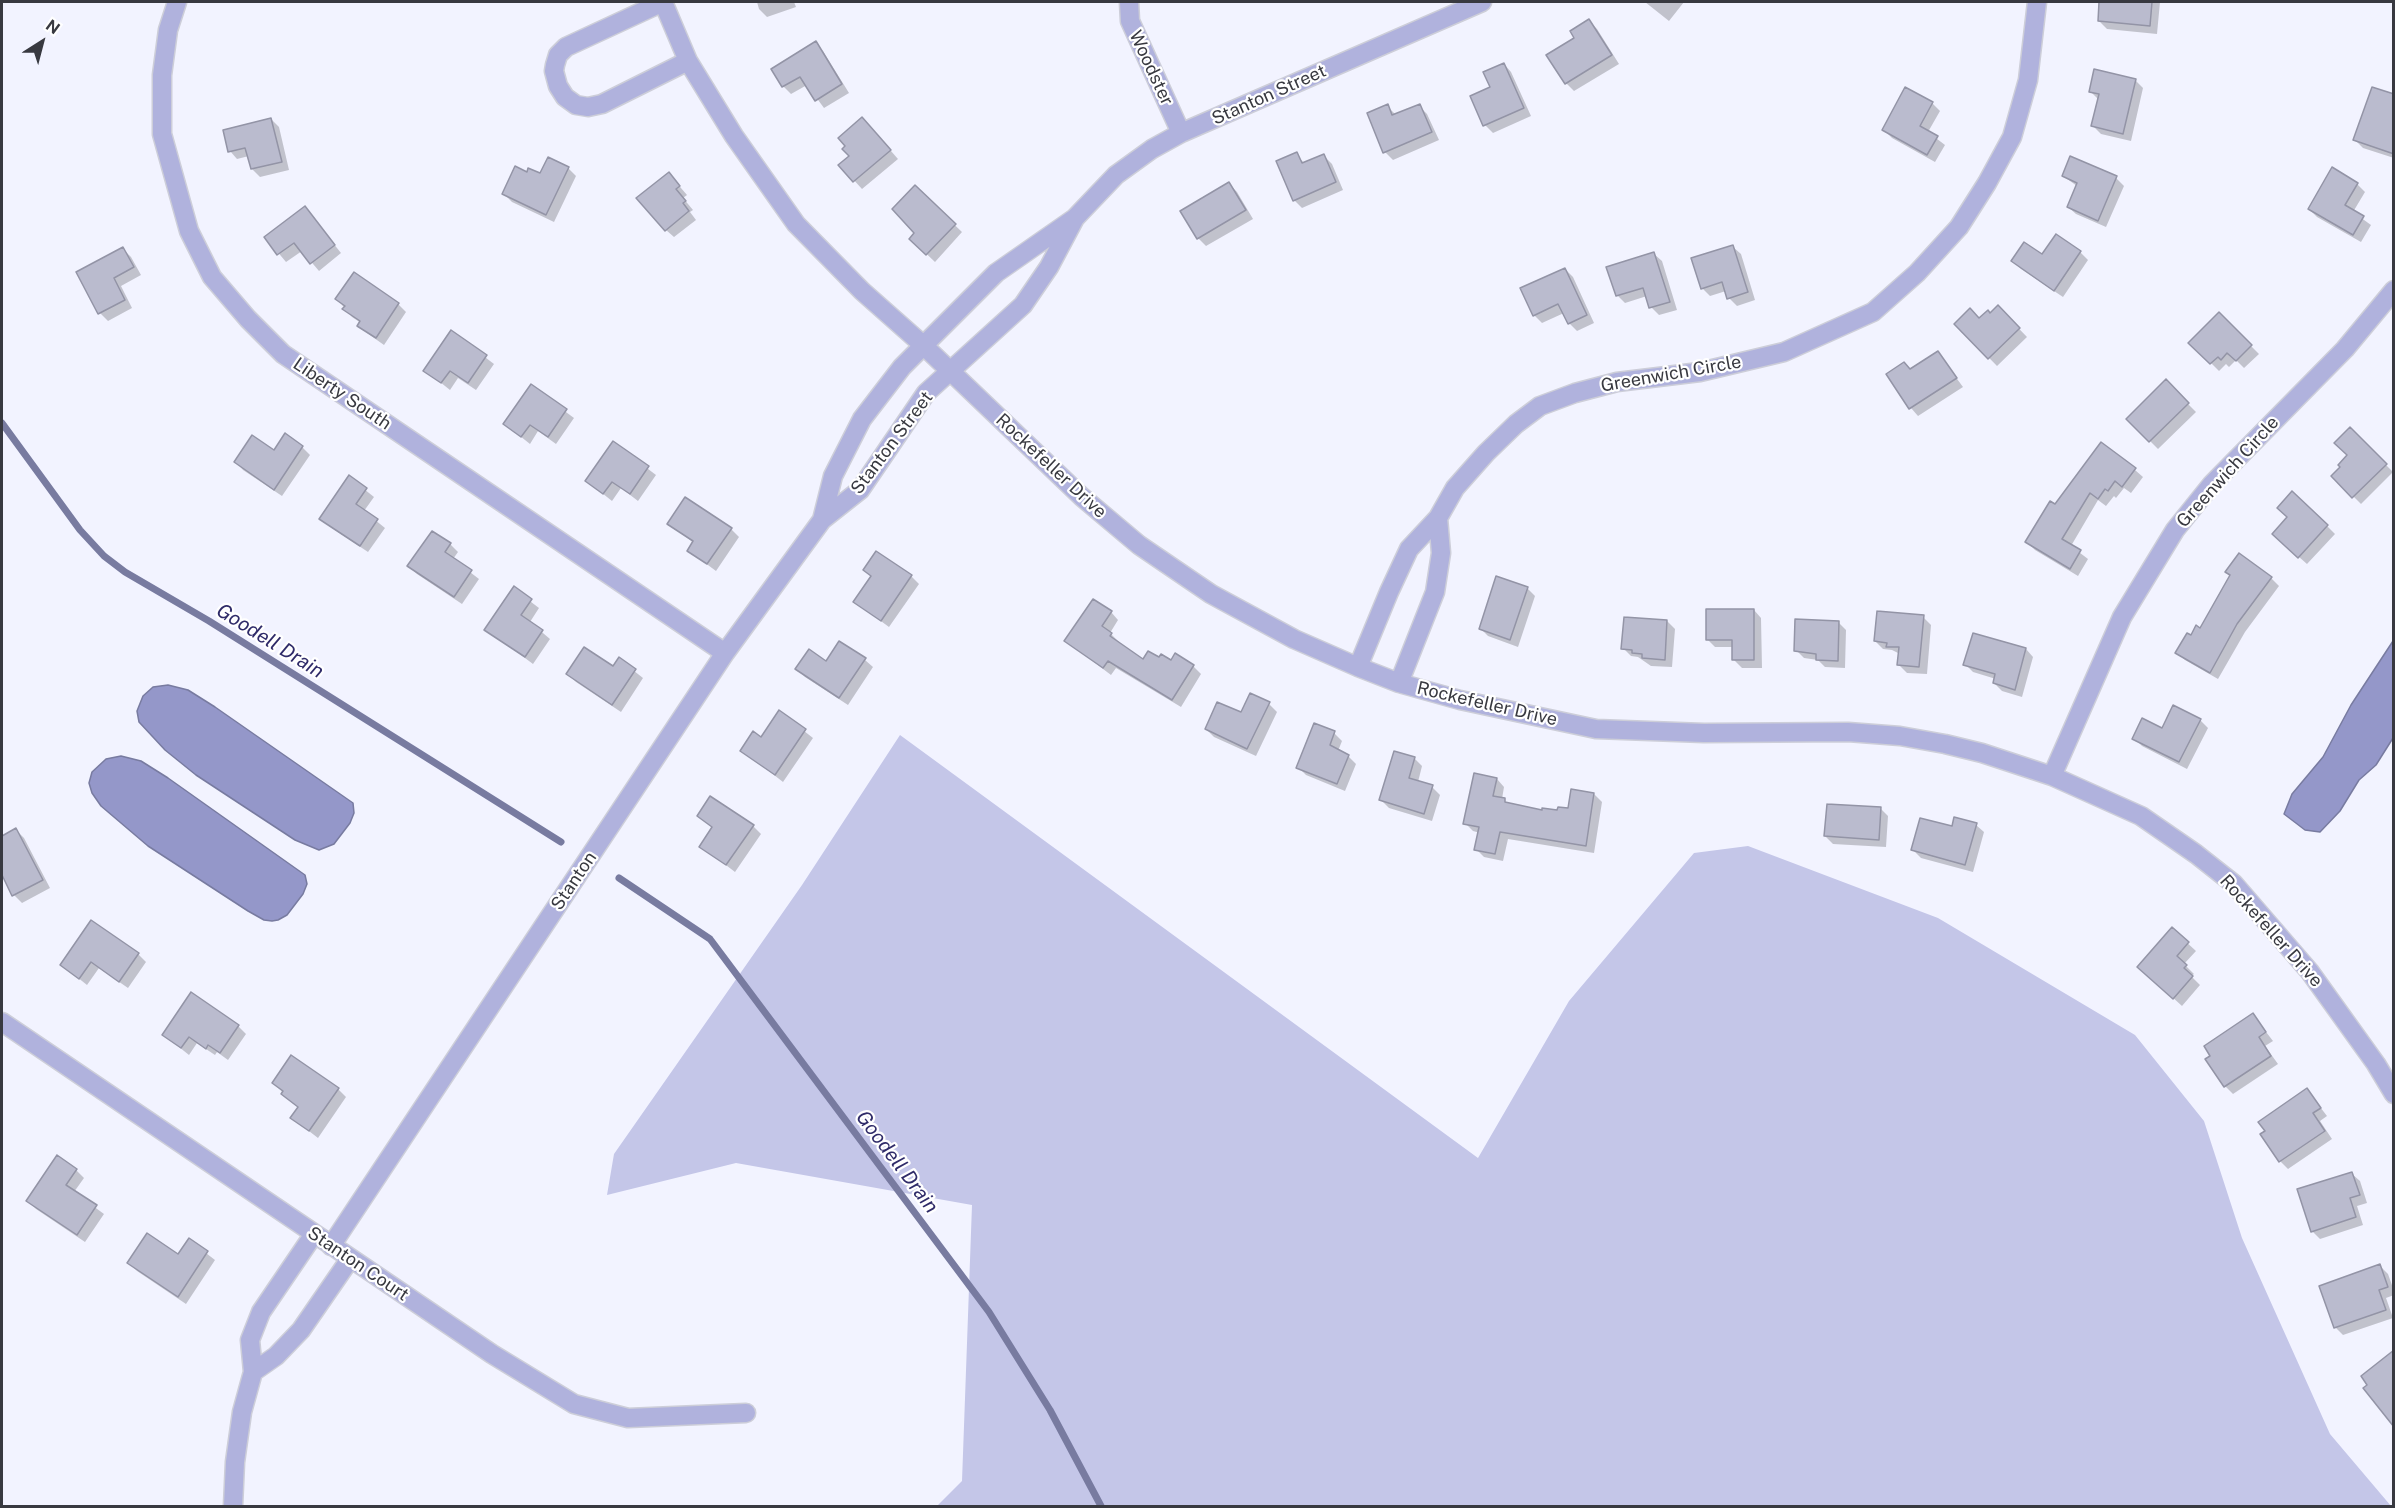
<!DOCTYPE html>
<style>
body{margin:0}
#map{position:relative;width:2395px;height:1508px;overflow:hidden;background:#f2f3ff;font-family:"Public Sans",sans-serif}
canvas{display:block}
.frame{position:absolute;inset:0;border:3px solid #383940;pointer-events:none}
.north{position:absolute;left:12px;top:12px;width:60px;height:60px;-webkit-text-stroke:4px #fff;paint-order:stroke;rotate:36deg;font-size:16px;font-weight:700;line-height:24px;text-align:center;color:#383940}
.north::after{content:'';display:block;margin:auto;width:21px;height:27px;background:#383940;clip-path:polygon(50% 0,100% 100%,50% 72%,0 100%)}
</style>
<div id="map">
<canvas width="2395" height="1508"></canvas>
<div class="frame"></div>
<div class="north">N</div>
</div>
<script>
const ctx = document.querySelector('canvas').getContext('2d');
ctx.lineJoin = 'round';
function fill(path, color) {
  ctx.fillStyle = color;
  ctx.fill(path, 'evenodd');
}
function shape(rows) {
  const path = new Path2D();
  for (const r of rows) {
    path.moveTo(r[0], r[1]);
    for (let i = 2; i < r.length; i += 2) path.lineTo(r[i], r[i + 1]);
  }
  return path;
}
function trace(path, color, width, dash) {
  ctx.strokeStyle = color;
  ctx.lineWidth = width;
  ctx.lineCap = dash ? 'butt' : 'round';
  ctx.setLineDash(dash || []);
  ctx.stroke(path);
}
function label(font, color, halo, rows, align = 'center') {
  ctx.font = font + ' "Public Sans",sans-serif';
  ctx.lineWidth = 4.5;
  ctx.setLineDash([]);
  ctx.textBaseline = 'middle';
  ctx.strokeStyle = halo;
  ctx.fillStyle = color;
  for (const [text, x, y, turn = 0] of rows) {
    ctx.save();
    ctx.translate(x, y);
    ctx.rotate((+turn || 0) * Math.PI / 180);
    ctx.textAlign = isNaN(turn) ? turn : align;
    if (halo) ctx.strokeText(text, 0, 0);
    ctx.fillText(text, 0, 0);
    ctx.restore();
  }
}
const green = shape([
 [900,735,1478,1158,1569,1001,1694,853,1748,846,1938,918,2135,1035,2204,1121,2242,1238,2330,1434,2391,1506,937,1506,962,1481,972,1205,736,1163,607,1195,614,1154,802,885]
]);
const water = shape([
 [2393,641,2393,738,2376,765,2359,780,2340,811,2320,832,2305,830,2284,814,2292,794,2323,757,2351,705,2393,641],
 [168,685,188,690,215,707,353,803,354,813,350,823,334,844,319,850,295,840,196,775,165,750,139,722,137,711,143,696,153,687,168,685],
 [121,756,141,761,168,778,305,875,307,884,303,894,287,915,278,920,272,921,264,920,248,911,148,846,101,806,92,793,89,783,92,772,106,759,121,756]
]);
const shadow = shape([
 [757,2,794,2,796,7,767,17,759,9],
 [1645,2,1684,2,1669,21],
 [2101,2,2160,2,2157,34,2107,29,2099,21],
 [1589,21,1597,29,1619,64,1574,91,1566,83,1576,38],
 [815,43,823,51,849,93,824,108,807,85,791,94,783,86,773,69],
 [1504,64,1511,72,1531,116,1493,133,1485,125,1492,88],
 [2135,80,2143,88,2131,141,2101,134,2093,126,2099,100,2090,91],
 [2394,96,2394,158,2363,148,2355,140],
 [1932,103,1940,111,1928,132,1945,145,1935,162,1892,138,1884,130],
 [1387,106,1395,114,1419,106,1427,114,1439,140,1393,160,1385,152],
 [271,119,279,127,289,170,260,177,252,169,249,156,237,159,230,151],
 [870,127,898,159,862,189,840,165,851,156],
 [1296,154,1305,164,1324,156,1332,164,1343,190,1302,208,1294,200],
 [568,168,576,176,554,222,512,202,504,194,527,174,540,175],
 [669,174,687,195,683,198,693,210,690,212,696,220,674,237,666,230],
 [2063,176,2116,178,2124,186,2106,227,2076,214,2068,207,2077,186],
 [1229,184,1237,192,1253,219,1206,246,1198,238,1182,212],
 [2357,184,2365,192,2353,212,2371,225,2361,242,2317,217,2309,209],
 [915,187,962,232,935,262,911,239,916,233],
 [305,208,341,253,319,271,302,251,286,262,266,238],
 [1733,247,1741,254,1755,300,1737,306,1729,298,1726,291,1710,296,1702,288],
 [123,249,131,257,141,275,121,286,132,308,108,321,100,313,78,272],
 [2080,252,2088,260,2063,297,2021,269,2013,261],
 [1654,254,1662,261,1677,310,1659,315,1651,307,1647,296,1625,303,1617,295],
 [1565,269,1573,277,1594,323,1577,331,1569,323,1564,313,1542,323,1534,315],
 [354,274,398,304,406,312,384,345,367,333,359,325,361,323,352,317,337,299],
 [1998,307,2027,337,1997,366,1956,324,1979,320,1990,315],
 [2219,314,2259,354,2244,368,2236,360,2229,367,2226,364,2219,371,2191,343],
 [452,332,494,364,476,390,458,378,450,390,425,370],
 [1938,353,1963,387,1918,416,1911,408,1888,374,1911,370],
 [2166,382,2196,412,2158,449,2128,419],
 [531,386,574,418,556,444,538,431,530,444,505,424],
 [2350,429,2393,472,2361,504,2333,476,2342,467,2349,455],
 [614,443,656,475,638,501,621,488,612,501,587,481],
 [302,447,310,455,282,496,243,470,236,462,274,452],
 [2135,470,2143,477,2131,493,2124,488,2116,498,2114,496,2106,506,2098,500,2071,546,2088,559,2078,576,2035,550,2027,542,2056,506],
 [349,477,374,497,364,511,385,528,368,552,329,526,321,518],
 [2289,518,2327,526,2335,534,2307,564,2282,542],
 [669,524,731,529,739,537,716,571,689,551,694,543],
 [450,544,458,552,453,559,479,579,462,604,417,574,409,566],
 [865,570,911,576,919,584,889,627,855,602,872,577],
 [2271,578,2279,586,2245,632,2218,679,2185,660,2177,652,2200,630],
 [1527,588,1535,596,1518,647,1488,636,1480,628],
 [514,589,539,608,530,622,550,639,533,664,486,629],
 [1754,610,1761,618,1762,668,1742,668,1734,660,1734,647,1715,647,1707,639],
 [1111,612,1118,620,1110,633,1119,642,1118,643,1144,661,1160,659,1193,666,1201,674,1181,707,1116,668,1111,675,1066,641],
 [1923,617,1931,625,1927,674,1907,673,1899,665,1900,654,1892,650,1883,649,1875,641],
 [1667,621,1675,629,1672,667,1651,666,1638,657,1631,656,1623,648],
 [1838,622,1846,630,1845,668,1825,667,1818,660,1804,658,1796,650],
 [2026,649,2033,657,2022,697,2002,691,1994,683,1996,679,1973,672,1965,664],
 [619,659,643,678,621,712,576,682,568,674,613,668],
 [865,660,873,667,848,705,805,677,797,669,826,663],
 [1269,704,1277,712,1256,756,1214,737,1206,729],
 [780,712,813,738,783,782,742,750,762,739],
 [2200,720,2208,728,2187,769,2142,746,2134,738],
 [1315,725,1334,733,1342,741,1338,751,1348,756,1356,764,1345,791,1306,775,1298,767],
 [1414,758,1422,766,1418,782,1432,787,1440,795,1432,821,1389,808,1381,800],
 [1497,779,1504,787,1502,799,1509,805,1543,812,1569,810,1594,794,1602,802,1594,853,1508,839,1503,861,1484,857,1476,849,1480,833,1473,831,1465,823],
 [1880,808,1888,816,1886,847,1833,844,1825,836],
 [699,815,753,826,761,834,735,872,701,846,713,828],
 [1976,825,1984,832,1973,872,1921,858,1913,850,1953,828],
 [16,830,24,838,50,888,22,903,14,895,2,874,2,838],
 [2172,929,2196,951,2184,964,2194,974,2191,976,2200,985,2182,1006,2147,974],
 [138,954,146,962,128,988,99,968,87,985,62,965],
 [2253,1015,2273,1041,2265,1046,2278,1064,2233,1094,2225,1086],
 [238,1026,246,1034,228,1060,217,1052,215,1055,197,1043,189,1055,164,1035],
 [273,1083,338,1089,346,1097,318,1138,292,1118,299,1108],
 [2307,1090,2327,1116,2320,1121,2332,1139,2288,1169,2280,1161],
 [76,1170,84,1178,74,1192,104,1214,85,1242,36,1209,28,1201],
 [2352,1174,2360,1181,2367,1203,2357,1206,2363,1225,2320,1239,2312,1231],
 [189,1240,215,1260,186,1304,137,1271,129,1263,178,1256],
 [2380,1266,2388,1274,2394,1291,2394,1295,2386,1298,2393,1318,2343,1335,2335,1327]
]);
const stream = shape([
 [2,423,80,530,104,556,125,572,209,621,561,842],
 [619,878,710,939,989,1312,1050,1410,1101,1506]
]);
const building = shape([
 [2099,2,2152,2,2150,26,2098,21,2099,2],
 [1589,19,1612,55,1565,84,1546,55,1574,38,1570,31,1589,19],
 [816,41,842,84,815,101,800,77,782,87,771,69,816,41],
 [1504,63,1524,108,1483,126,1470,96,1490,87,1483,72,1504,63],
 [2094,69,2136,79,2123,134,2091,126,2099,94,2089,92,2094,69],
 [1905,87,1933,102,1920,126,1938,136,1927,155,1882,130,1905,87],
 [2372,87,2394,94,2394,154,2353,140,2372,87],
 [1388,104,1392,115,1420,104,1432,132,1383,153,1367,113,1388,104],
 [862,117,891,150,853,182,838,165,849,156,842,149,845,146,838,138,862,117],
 [271,118,282,162,251,169,245,148,228,152,223,130,271,118],
 [1297,152,1302,163,1324,154,1336,182,1293,201,1276,161,1297,152],
 [2070,156,2117,176,2098,221,2067,207,2077,183,2062,176,2070,156],
 [548,157,569,167,546,215,502,194,515,166,527,172,528,168,540,173,548,157],
 [2332,167,2358,183,2345,205,2364,216,2353,235,2308,209,2332,167],
 [669,172,680,186,676,189,686,201,683,203,689,211,665,231,636,198,669,172],
 [1229,182,1246,210,1197,239,1180,211,1229,182],
 [915,185,956,224,926,255,909,239,914,233,892,209,915,185],
 [305,206,335,245,310,264,294,243,277,255,264,237,305,206],
 [2056,234,2081,251,2054,291,2011,261,2024,242,2042,254,2056,234],
 [1733,245,1748,292,1727,299,1722,282,1701,289,1691,258,1733,245],
 [123,247,134,267,114,278,125,300,98,314,76,272,123,247],
 [1654,252,1670,302,1649,308,1643,288,1616,296,1606,267,1654,252],
 [1565,268,1587,315,1568,324,1558,304,1533,316,1520,288,1565,268],
 [354,272,399,303,376,338,357,326,360,321,342,309,345,306,335,299,354,272],
 [1998,305,2020,328,1988,359,1954,324,1970,308,1979,318,1988,310,1990,313,1998,305],
 [2219,312,2252,345,2236,361,2227,353,2221,360,2218,357,2210,364,2188,343,2219,312],
 [451,330,487,355,468,383,450,371,441,383,423,371,451,330],
 [1938,351,1957,378,1909,409,1886,374,1904,362,1910,369,1938,351],
 [2166,379,2189,403,2149,442,2126,419,2166,379],
 [531,384,567,409,548,437,530,425,521,437,503,424,531,384],
 [2350,427,2387,464,2352,498,2331,476,2340,467,2338,465,2347,455,2334,443,2350,427],
 [285,433,303,446,274,490,234,462,252,435,274,450,285,433],
 [613,441,649,466,630,494,612,482,603,494,585,481,613,441],
 [2101,442,2136,468,2122,487,2115,481,2108,491,2105,489,2098,499,2090,493,2062,539,2081,550,2070,569,2025,542,2050,501,2055,504,2101,442],
 [349,475,367,488,356,504,378,519,360,546,319,519,349,475],
 [2292,491,2328,525,2298,558,2272,534,2287,517,2277,508,2292,491],
 [685,497,732,528,707,564,687,551,693,541,667,524,685,497],
 [432,531,451,543,445,552,472,570,454,597,407,566,432,531],
 [876,551,912,575,881,621,853,602,871,576,863,570,876,551],
 [2239,553,2272,577,2237,624,2210,673,2175,653,2187,633,2191,635,2196,625,2200,628,2230,575,2225,572,2239,553],
 [1496,576,1528,587,1510,640,1479,629,1496,576],
 [514,586,532,599,521,615,543,630,525,657,484,630,514,586],
 [1093,599,1112,611,1102,626,1112,633,1110,636,1143,659,1148,651,1159,657,1161,654,1171,660,1175,653,1194,665,1172,700,1108,661,1103,668,1064,641,1093,599],
 [1706,609,1754,609,1754,660,1732,660,1732,640,1706,640,1706,609],
 [1877,611,1924,615,1919,667,1897,665,1899,647,1886,647,1887,643,1874,641,1877,611],
 [1624,617,1667,620,1665,660,1642,658,1642,654,1632,653,1632,650,1621,649,1624,617],
 [1795,619,1839,621,1838,661,1816,660,1816,654,1794,651,1795,619],
 [1973,633,2026,648,2015,690,1993,683,1995,674,1963,665,1973,633],
 [839,641,866,658,839,698,795,669,809,649,826,661,839,641],
 [584,647,613,666,619,657,636,669,612,705,566,674,584,647],
 [1250,693,1270,702,1247,749,1205,729,1217,702,1241,712,1250,693],
 [2173,705,2201,719,2179,762,2132,739,2142,718,2162,728,2173,705],
 [779,710,806,729,775,775,740,751,753,731,761,737,779,710],
 [1314,723,1335,731,1330,745,1349,755,1337,784,1296,768,1314,723],
 [1394,751,1415,757,1409,778,1433,785,1424,814,1379,800,1394,751],
 [1474,773,1497,778,1493,796,1505,798,1505,802,1542,810,1542,808,1557,810,1558,807,1568,808,1571,789,1594,793,1586,846,1500,832,1495,854,1474,850,1479,827,1463,824,1474,773],
 [710,796,754,825,726,865,699,847,712,827,697,816,710,796],
 [1827,804,1881,807,1879,840,1824,836,1827,804],
 [1954,817,1977,823,1965,865,1911,850,1920,818,1952,826,1954,817],
 [16,828,43,880,12,896,2,875,2,836,16,828],
 [91,920,139,953,119,982,91,962,79,979,60,965,91,920],
 [2172,927,2189,942,2177,956,2187,965,2184,968,2193,976,2173,999,2137,967,2172,927],
 [191,992,239,1025,220,1053,208,1045,206,1049,189,1037,181,1048,162,1035,191,992],
 [2253,1013,2266,1032,2259,1037,2271,1056,2224,1087,2205,1059,2210,1056,2204,1046,2253,1013],
 [291,1055,339,1088,309,1131,290,1118,298,1107,281,1094,283,1091,272,1083,291,1055],
 [2307,1088,2321,1108,2313,1113,2325,1131,2279,1162,2260,1134,2265,1131,2258,1122,2307,1088],
 [57,1155,77,1169,66,1185,97,1205,77,1235,26,1201,57,1155],
 [2352,1172,2360,1195,2350,1198,2356,1217,2311,1232,2297,1189,2352,1172],
 [147,1233,178,1254,189,1238,208,1251,178,1297,127,1263,147,1233],
 [2380,1264,2388,1287,2379,1290,2386,1310,2334,1328,2319,1286,2380,1264],
 [2394,1350,2394,1427,2363,1388,2367,1385,2361,1376,2394,1350]
]);
const street = shape([
 [177,2,168,30,162,75,162,134,189,231,212,277,248,319,283,354,725,653],
 [663,2,688,61,734,136,796,224,862,291,923,345,1082,497,1139,545,1211,594,1294,639,1358,667,1399,683,1460,700,1596,729,1704,733,1848,732,1900,736,1945,744,1982,753,2052,776,2141,816,2196,854,2234,884,2310,972,2376,1064,2394,1094],
 [663,2,566,47,558,55,555,65,554,71,558,86,565,97,576,105,588,107,602,104,688,61],
 [1129,2,1130,21,1181,133],
 [822,520,833,476,862,419,902,367,996,273,1075,218,1116,175,1152,149,1181,133,1482,2],
 [1358,667,1389,592,1409,549,1438,518,1455,488,1486,453,1516,424,1540,406,1575,393,1617,382,1700,372,1784,352,1873,312,1917,273,1959,227,1987,183,2012,137,2028,80,2037,2],
 [1399,683,1435,592,1441,553,1438,518],
 [2052,776,2122,617,2175,530,2212,484,2345,349,2394,290],
 [2,1022,492,1354,574,1404,628,1418,746,1413],
 [331,1246,725,653,822,520,860,490,926,393,1023,305,1049,267,1075,218],
 [253,1372,276,1356,301,1330,350,1259],
 [233,1506,235,1462,242,1412,253,1372,250,1340,261,1312,314,1234]
]);
const streetNames = [
 ["Woodster",1151,68,65],
 ["Stanton Street",1269,95,-24],
 ["Greenwich Circle",1671,374,-10],
 ["Liberty South",342,394,34],
 ["Stanton Street",892,443,-53],
 ["Rockefeller Drive",1051,466,43],
 ["Greenwich Circle",2228,472,-48],
 ["Rockefeller Drive",1487,704,13],
 ["Stanton",574,881,-56],
 ["Rockefeller Drive",2271,931,48],
 ["Stanton Court",358,1264,34]
];
const waterNames = [
 ["Goodell Drain",270,641,32],
 ["Goodell Drain",897,1162,53]
];
fill(green, '#c4c6e8');
fill(water, '#9497c9');
trace(water, '#787ba0', 1.5);
fill(shadow, '#0003');
trace(stream, '#787ba0', 7);
fill(building, '#babbce');
trace(building, '#9394a6', 1.5);
trace(street, '#cdced9', 21);
trace(street, '#b0b2dd', 18);
label('18px', '#383940', '#fff', streetNames);
label('italic 20px', '#2f2b69', '#fff', waterNames);
</script>
